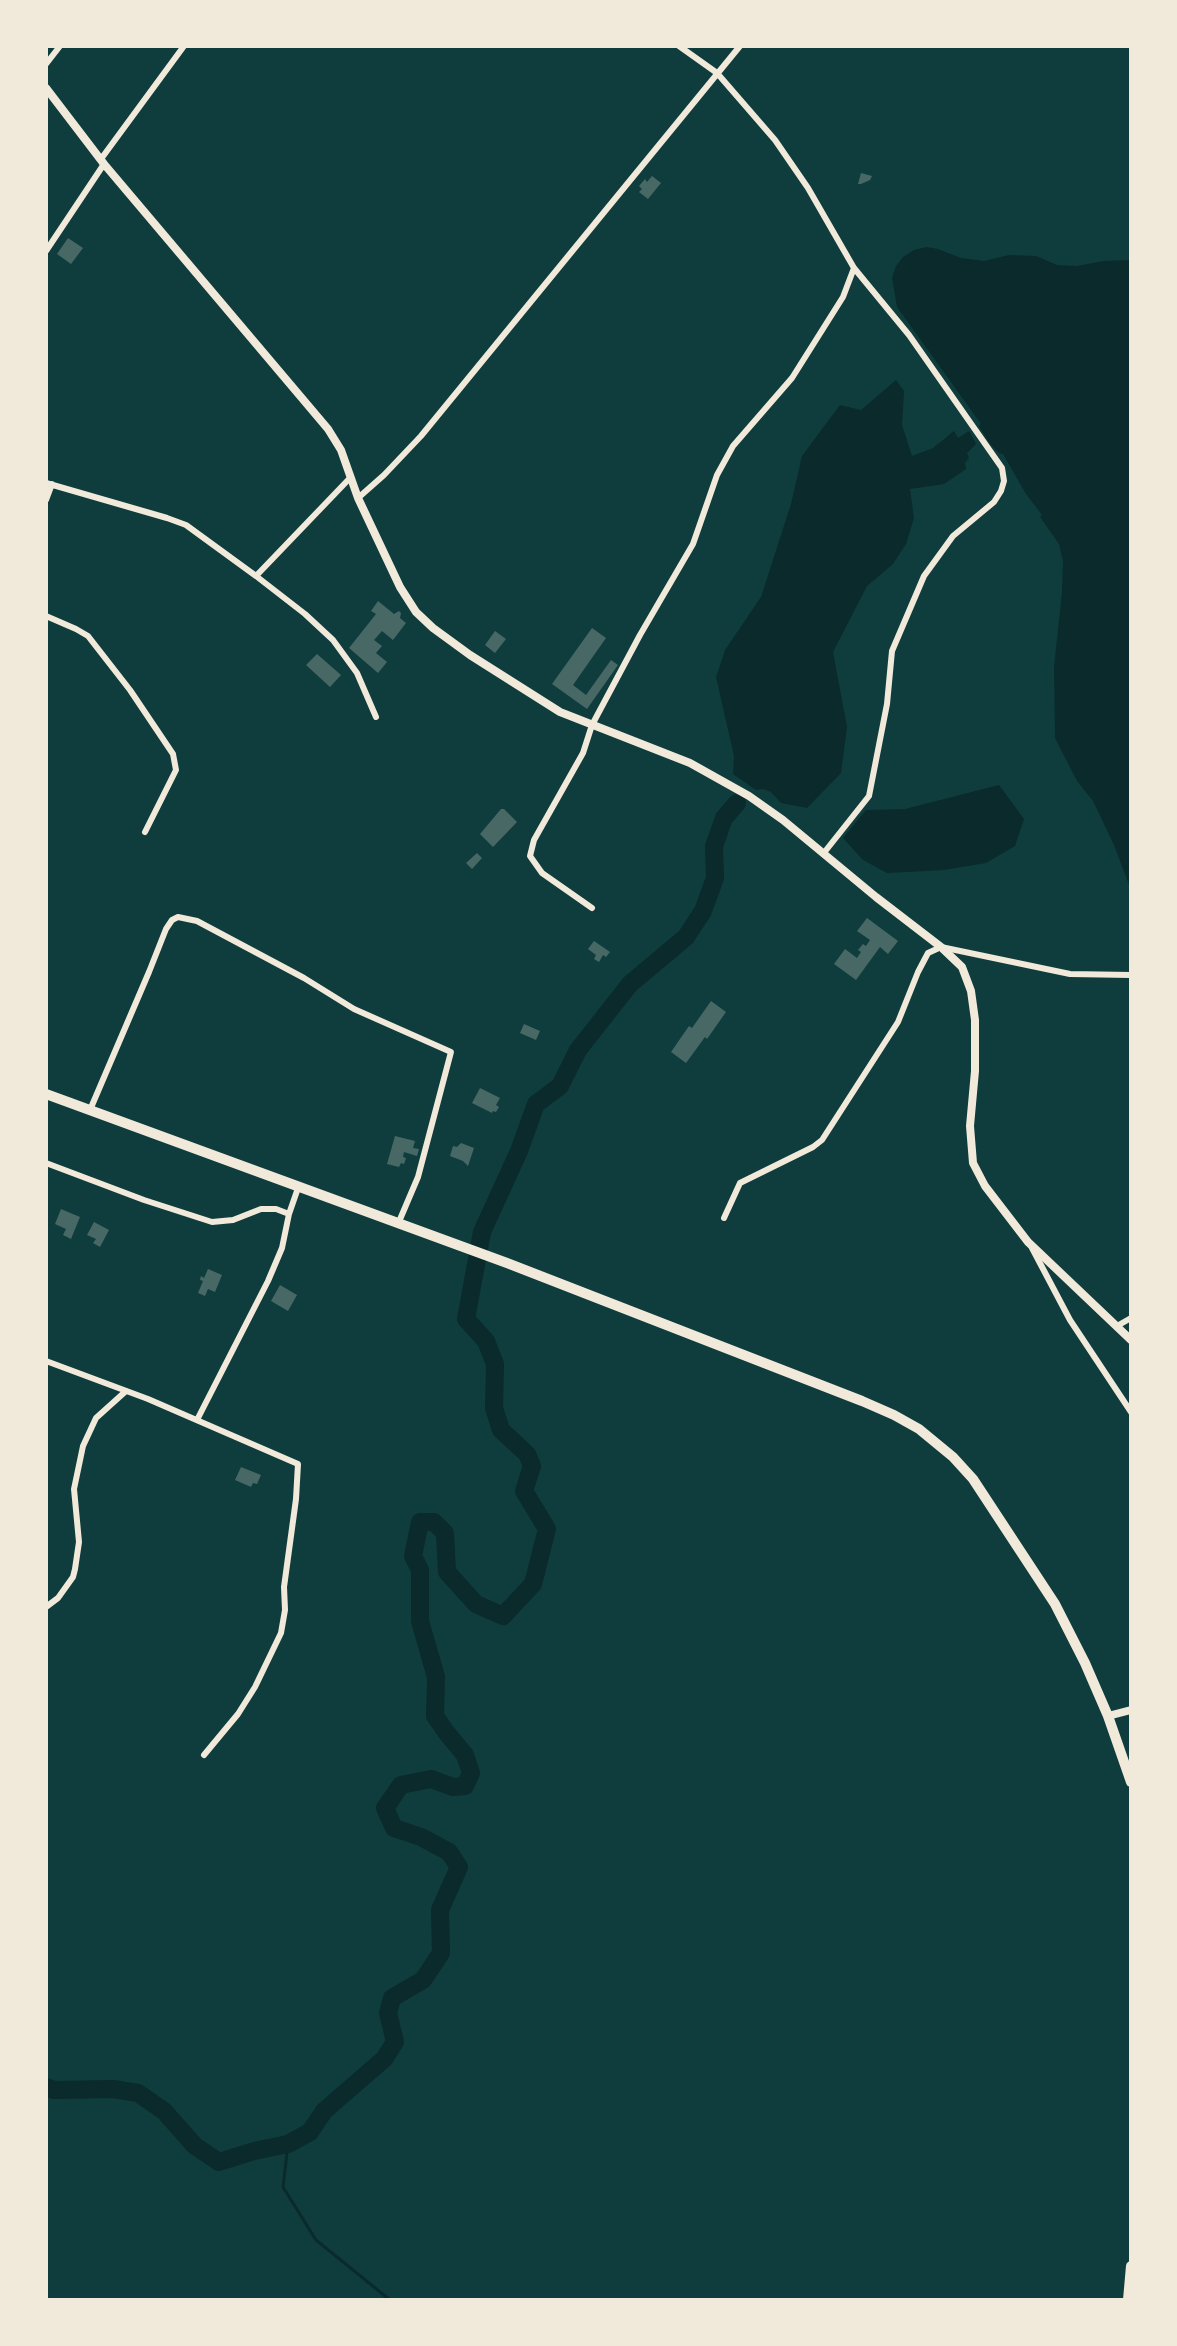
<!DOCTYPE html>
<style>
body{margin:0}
#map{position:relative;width:1177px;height:2346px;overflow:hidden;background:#0f3d3e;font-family:"PT Sans Narrow",sans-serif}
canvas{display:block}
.frame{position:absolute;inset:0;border:48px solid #f1e9da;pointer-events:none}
</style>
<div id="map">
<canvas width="1177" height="2346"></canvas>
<div class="frame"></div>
</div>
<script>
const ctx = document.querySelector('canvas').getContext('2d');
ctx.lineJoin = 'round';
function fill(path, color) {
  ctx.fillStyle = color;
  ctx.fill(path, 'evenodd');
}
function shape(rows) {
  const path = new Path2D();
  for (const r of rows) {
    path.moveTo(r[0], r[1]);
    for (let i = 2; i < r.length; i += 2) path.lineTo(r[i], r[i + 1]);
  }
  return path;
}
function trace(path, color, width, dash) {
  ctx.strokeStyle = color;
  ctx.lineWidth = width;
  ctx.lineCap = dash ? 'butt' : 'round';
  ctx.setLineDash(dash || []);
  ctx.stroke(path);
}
const water = shape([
 [927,247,938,249,961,258,984,261,1009,255,1036,256,1057,265,1077,266,1104,261,1131,260,1131,890,1114,845,1093,801,1077,781,1055,738,1054,667,1062,592,1063,561,1059,544,1040,517,1042,515,1026,494,1003,454,999,453,990,444,979,426,981,424,897,307,892,278,896,266,903,257,914,250],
 [896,380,904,391,902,425,912,456,933,448,954,431,958,438,969,431,976,444,967,453,969,458,965,463,966,469,944,484,910,489,914,518,906,544,893,564,867,586,833,652,847,727,841,773,807,808,781,803,771,792,763,789,756,790,733,774,734,756,716,677,725,650,761,597,791,504,802,456,840,405,861,410],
 [999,785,1024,819,1015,846,986,863,944,870,887,873,863,860,843,838,866,810,905,809]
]);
const stream = shape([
 [288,2144,283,2187,316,2240,390,2300]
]);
const river = shape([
 [46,2087,54,2090,113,2089,138,2093,164,2111,195,2146,219,2162,254,2151,288,2144,310,2132,324,2111,384,2059,395,2042,388,2013,392,1998,423,1980,441,1953,440,1910,459,1867,449,1852,421,1837,394,1828,385,1808,401,1785,431,1779,453,1787,465,1786,471,1773,465,1755,446,1732,435,1716,436,1677,420,1621,420,1570,413,1556,420,1522,434,1522,445,1533,447,1572,476,1604,503,1616,533,1584,547,1529,524,1491,532,1466,527,1454,501,1430,494,1408,495,1364,486,1341,466,1319,482,1232,519,1151,536,1104,560,1086,578,1050,630,984,686,937,703,911,715,878,714,846,724,818,737,803]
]);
const building = shape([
 [861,173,872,176,870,180,861,184,858,184],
 [652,176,661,183,648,199,639,192,642,189,639,186,645,179,647,182],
 [68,238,83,248,71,264,57,254],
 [378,601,394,614,399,611,401,613,400,618,406,623,393,640,382,631,374,640,382,646,376,653,387,662,378,673,349,648,376,614,371,611],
 [592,628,606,638,573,685,586,695,611,660,618,665,587,709,552,684],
 [495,631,506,639,495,653,485,645],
 [317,654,341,675,330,687,306,665],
 [501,809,504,809,517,822,493,847,480,834],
 [477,853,482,858,472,869,466,863],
 [867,918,898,941,888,954,880,947,856,980,834,964,845,949,857,958,861,952,858,950,863,944,866,946,870,940,857,931],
 [594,941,610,952,606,957,603,955,599,962,594,959,596,955,588,949],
 [711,1001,726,1012,707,1039,705,1037,686,1063,671,1052,689,1026,692,1028],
 [524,1024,540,1031,536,1040,520,1033],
 [480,1088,500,1098,496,1105,499,1107,496,1112,493,1111,492,1113,472,1103],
 [395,1136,415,1141,413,1148,419,1149,417,1156,404,1152,403,1157,406,1158,404,1164,401,1163,399,1167,387,1164],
 [461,1143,474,1148,468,1166,463,1161,450,1156,453,1146,457,1147],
 [61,1209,80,1217,71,1239,63,1235,66,1229,55,1224],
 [94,1222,109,1230,100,1247,93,1243,96,1239,87,1235],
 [208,1269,222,1275,215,1292,208,1289,205,1296,198,1293,203,1281,200,1280,201,1276,204,1278],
 [280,1285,297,1295,288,1311,271,1301],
 [241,1467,261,1475,257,1484,253,1483,251,1487,235,1480]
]);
const minor = shape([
 [679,46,717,73,775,140,808,188,854,268,909,335,1002,468,1004,481,1001,491,994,502,953,536,924,576,892,651,887,704,869,796,823,854],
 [46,64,60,46],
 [101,159,184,46],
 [46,251,104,164],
 [46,483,167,518,186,525,256,576,305,614,333,640,357,673,376,717],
 [358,498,384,475,421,436,740,46],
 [46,500,52,484],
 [256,576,350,478],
 [46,616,76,629,88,636,130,690,173,754,176,770,145,832],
 [592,908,542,873,530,856,534,840,583,753,592,725,640,635,693,544,717,475,733,446,792,378,843,297,854,268],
 [90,1110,149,972,166,929,172,920,178,917,197,921,304,978,354,1009,451,1052,418,1177,398,1224],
 [46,1163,144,1200,212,1222,233,1220,261,1209,276,1209,289,1214],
 [724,1218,740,1183,813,1147,822,1140,898,1022,918,972,928,953,941,947,1070,974,1131,975],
 [1032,1248,1070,1320,1131,1412],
 [1117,1326,1131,1318],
 [46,1361,148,1399,298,1464,296,1499,284,1587,285,1610,281,1633,255,1687,238,1714,204,1755],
 [197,1420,268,1281,282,1248,289,1214,298,1188],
 [46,1607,58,1598,73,1577,75,1569,79,1542,74,1489,83,1446,96,1418,126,1391]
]);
const tertiary = shape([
 [46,88,104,164,328,429,341,450,358,498,400,587,416,612,433,628,470,655,560,712,690,763,749,796,783,820,876,897,941,947,962,967,971,991,975,1020,975,1071,970,1126,973,1163,985,1186,1028,1242,1131,1340],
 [1108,1716,1131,1710]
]);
const primary = shape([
 [46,1094,507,1263,862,1401,894,1415,919,1429,953,1457,973,1479,1055,1604,1085,1663,1108,1716,1131,1782],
 [1128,2300,1131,2266]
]);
fill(water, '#0a2a2b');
trace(stream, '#0a2a2b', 3);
trace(river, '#0a2a2b', 18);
fill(building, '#486865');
trace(minor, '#f1e9da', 6);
trace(tertiary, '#f1e9da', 8);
trace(primary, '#f1e9da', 10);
</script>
